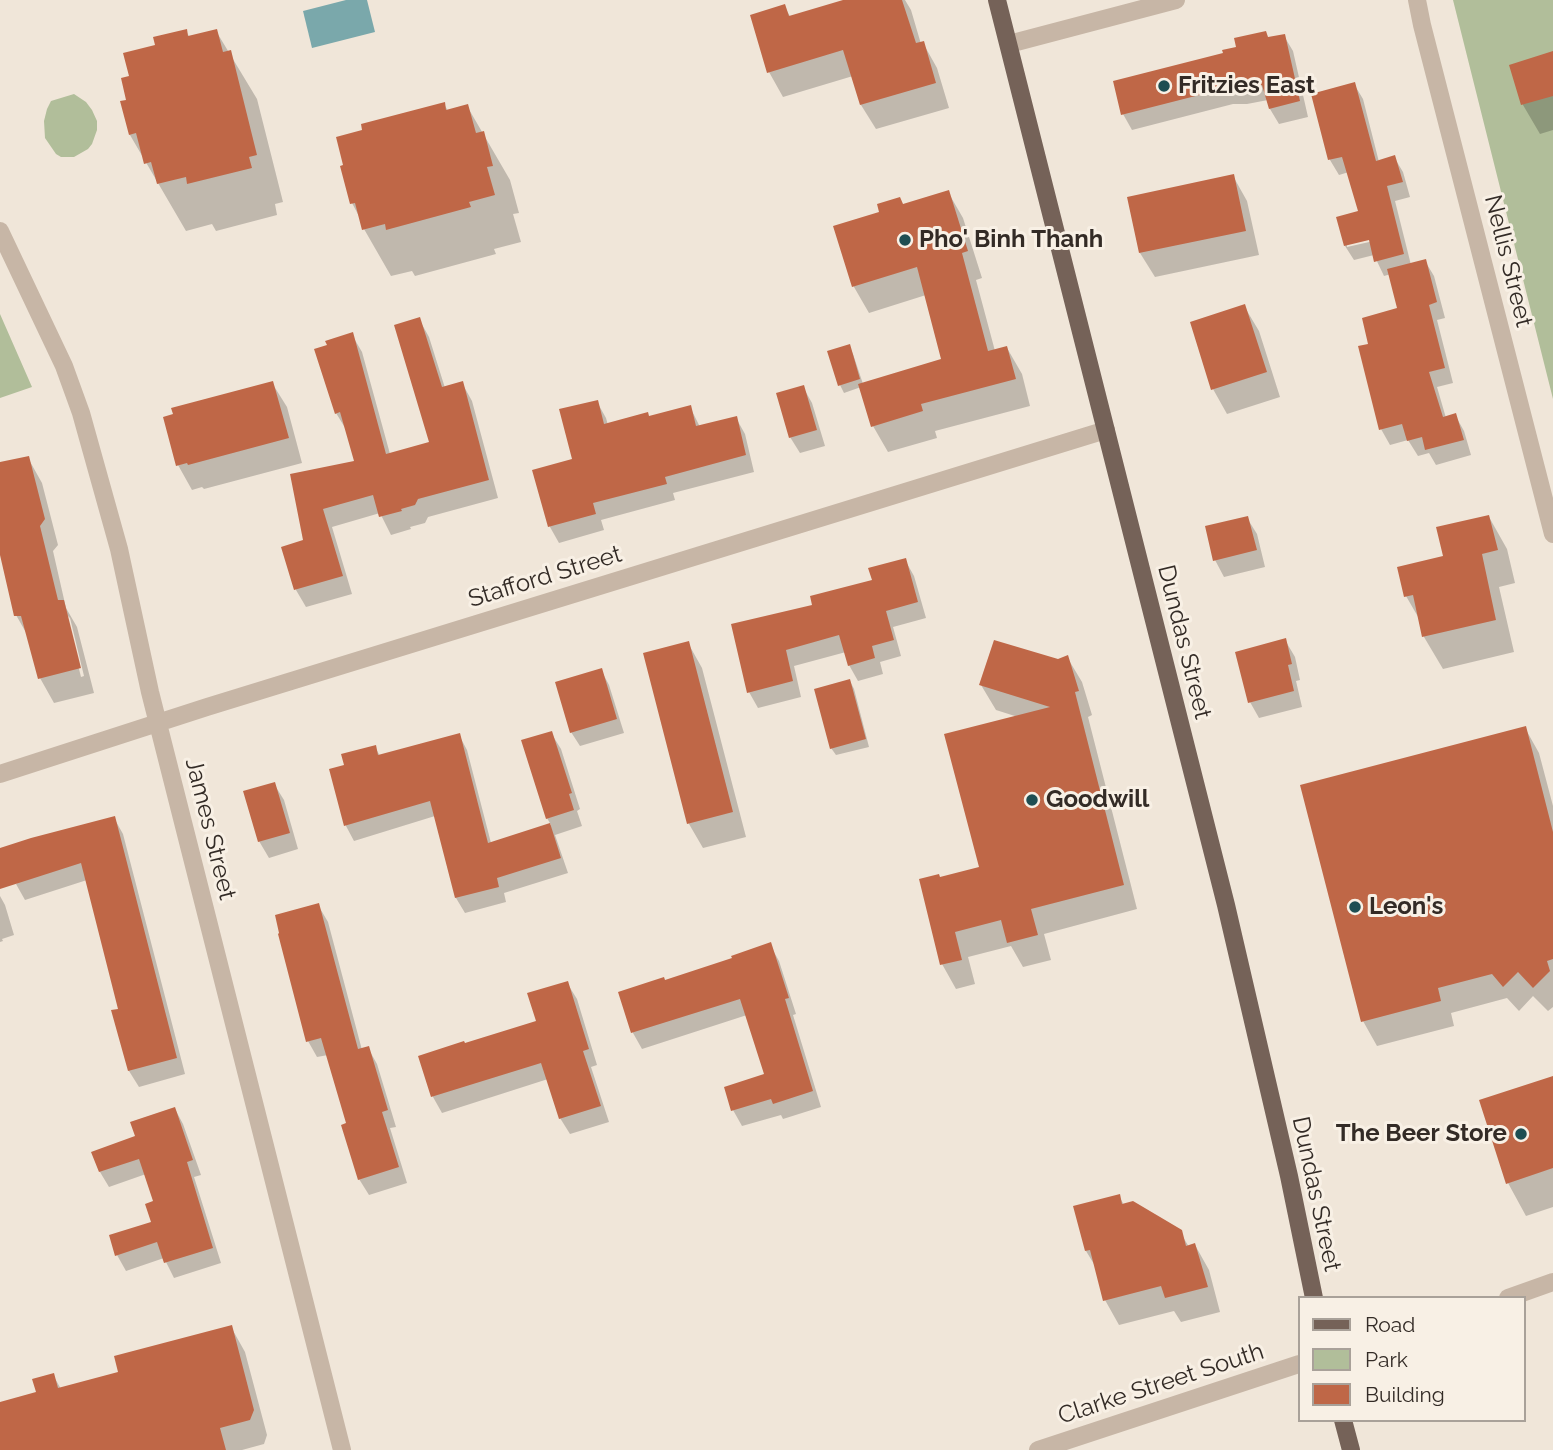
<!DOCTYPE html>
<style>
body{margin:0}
#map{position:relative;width:1553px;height:1450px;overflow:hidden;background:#f0e6d9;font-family:Raleway,sans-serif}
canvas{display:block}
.legend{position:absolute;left:1298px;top:1296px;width:228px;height:126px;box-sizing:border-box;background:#f8f0e5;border:2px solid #a9a199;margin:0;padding:9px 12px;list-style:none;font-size:21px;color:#332b26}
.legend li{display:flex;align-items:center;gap:14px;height:35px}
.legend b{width:35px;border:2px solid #a9a199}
</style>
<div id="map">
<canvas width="1553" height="1450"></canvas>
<ul class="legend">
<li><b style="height:9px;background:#756258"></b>Road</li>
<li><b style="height:19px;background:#b1be9a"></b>Park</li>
<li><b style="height:19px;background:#bf6747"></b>Building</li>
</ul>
</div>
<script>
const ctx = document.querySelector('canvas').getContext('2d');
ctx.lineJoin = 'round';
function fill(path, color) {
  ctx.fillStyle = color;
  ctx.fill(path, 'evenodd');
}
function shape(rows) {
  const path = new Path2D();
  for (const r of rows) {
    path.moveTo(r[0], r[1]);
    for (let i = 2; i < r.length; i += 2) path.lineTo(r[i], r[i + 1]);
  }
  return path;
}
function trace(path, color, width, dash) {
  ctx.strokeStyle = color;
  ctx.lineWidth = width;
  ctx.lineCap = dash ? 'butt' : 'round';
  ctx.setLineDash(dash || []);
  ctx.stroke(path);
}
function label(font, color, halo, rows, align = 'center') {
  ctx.font = font + ' Raleway,sans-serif';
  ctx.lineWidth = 6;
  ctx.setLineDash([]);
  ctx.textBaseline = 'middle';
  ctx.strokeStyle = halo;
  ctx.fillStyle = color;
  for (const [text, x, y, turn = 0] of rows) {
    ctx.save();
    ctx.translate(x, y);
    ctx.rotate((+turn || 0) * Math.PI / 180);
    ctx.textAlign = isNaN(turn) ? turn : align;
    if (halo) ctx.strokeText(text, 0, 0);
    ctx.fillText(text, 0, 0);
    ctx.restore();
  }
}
const green = shape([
 [1453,0,1553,0,1553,399],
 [74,94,86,102,92,110,97,121,97,130,92,144,88,149,74,157,61,157,56,154,45,138,44,121,47,109,51,101],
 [0,314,32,387,0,398]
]);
const water = shape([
 [346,0,367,0,375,32,312,48,303,11]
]);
const shadow = shape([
 [849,0,905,0,911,10,921,44,923,43,937,68,949,108,876,129,861,105,853,76,783,97,769,72,784,6,791,18],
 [186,31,190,38,216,31,257,99,283,202,275,204,277,215,216,231,212,224,186,231,130,135,129,101,131,77,157,46],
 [1284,36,1293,51,1308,117,1279,124,1270,109,1268,100,1247,104,1233,104,1132,130,1123,114,1225,55,1238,48],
 [1553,52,1553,130,1540,134,1523,105,1511,66],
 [1354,84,1363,99,1379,162,1394,157,1403,172,1410,197,1395,201,1411,265,1425,261,1434,276,1445,318,1437,320,1453,383,1437,387,1446,418,1455,415,1464,431,1471,455,1436,465,1429,453,1418,456,1408,440,1390,445,1381,429,1371,345,1399,310,1391,274,1384,276,1374,255,1354,260,1345,246,1360,213,1349,172,1339,175,1330,160,1313,95],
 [1377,236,1378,240,1347,247,1347,244],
 [444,104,448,111,467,106,510,180,519,213,513,214,521,242,494,249,496,254,415,276,412,271,391,276,364,229,361,220,352,203],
 [1233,176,1247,201,1259,255,1155,277,1140,253,1129,199],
 [948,192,963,218,982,278,976,280,995,351,1007,348,1022,374,1030,406,935,431,937,438,888,452,873,426,861,387,844,393,840,385,849,346,853,354,863,384,943,360,926,295,869,313,854,287,836,227],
 [1244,306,1259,331,1280,397,1227,414,1213,389],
 [419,319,429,337,445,388,462,383,472,401,498,498,428,517,425,523,410,527,411,529,391,535,380,513,332,527,352,594,306,607,296,590,305,542,292,475,356,462,347,431,336,413,352,335,362,352,390,454,431,443],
 [272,383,287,407,302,463,204,489,202,487,192,490,178,465],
 [803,387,812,403,825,446,800,453,790,437],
 [597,402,606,418,608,425,649,418,690,407,700,427,736,418,745,434,754,472,673,493,675,500,601,520,604,530,559,543,550,527,534,471,574,460],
 [28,458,42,483,58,545,53,551,66,608,77,627,94,693,54,703,40,678,28,636,16,615,0,547,0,464],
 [65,613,70,618,84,676,81,677],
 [1489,517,1507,549,1515,583,1499,587,1514,652,1443,669,1424,637,1421,622,1406,596],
 [1247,518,1257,534,1265,567,1224,577,1215,560],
 [905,560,914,576,926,618,893,627,901,656,880,662,883,674,858,681,849,665,846,652,794,666,801,697,758,708,749,692,814,606,874,581],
 [1285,640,1295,657,1300,680,1296,681,1302,707,1259,718,1250,702],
 [688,643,702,668,746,837,703,848,689,824,645,655],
 [1067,657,1082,682,1092,715,1088,717,1137,909,1044,934,1051,960,1023,967,1011,946,968,957,975,984,956,989,942,964,940,879,981,868,1018,717,996,710,981,685],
 [601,670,609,685,624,733,580,746,571,732],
 [850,681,854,689,869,747,836,755,831,748],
 [1525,728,1539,753,1553,806,1553,1007,1548,1011,1533,996,1519,1011,1507,998,1451,1013,1454,1026,1377,1046,1363,1021],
 [551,733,561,749,580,809,577,811,582,826,555,835,568,873,504,893,506,902,465,913,456,898,435,816,354,841,346,826,346,767,375,747,380,756,459,735,467,750,491,843,551,825,547,818],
 [274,784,284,800,298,849,269,858,259,841],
 [114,818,123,834,185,1074,139,1087,129,1071,120,1010,87,880,25,900,16,884],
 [0,896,5,905,14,935,2,939,3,941,0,942],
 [318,905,328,922,362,1050,368,1048,377,1064,396,1127,390,1128,407,1183,369,1195,359,1179,349,1124,328,1055,317,1057,308,1041],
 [770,945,779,961,796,1014,793,1015,821,1107,783,1119,781,1115,742,1126,733,1110,766,1075,747,1015,642,1049,633,1033,620,994,665,982,734,960],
 [567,983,577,999,597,1065,591,1067,609,1122,570,1134,560,1118,548,1079,442,1113,433,1097,420,1057,465,1046,538,1022],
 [1553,1078,1553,1207,1526,1216,1508,1183],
 [175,1109,183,1124,201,1175,194,1177,221,1263,174,1278,164,1258,126,1271,117,1255,111,1236,153,1223,155,1202,146,1174,109,1187,100,1172,94,1153,137,1137],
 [1119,1196,1124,1205,1180,1232,1189,1247,1195,1245,1209,1270,1220,1312,1181,1322,1174,1311,1119,1325,1105,1300,1097,1269,1086,1251,1075,1208],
 [231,1327,245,1352,267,1435,264,1444,242,1450,0,1450,0,1404,38,1394,53,1375,61,1389,121,1373]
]);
const building = shape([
 [843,0,902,0,916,43,924,41,936,83,860,105,843,50,767,73,750,15,785,4,789,16],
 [187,29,188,36,217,29,223,52,231,50,257,155,249,157,252,168,187,184,186,177,157,184,151,162,144,164,136,133,129,135,120,101,126,100,121,78,129,76,123,53,155,45,153,37],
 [1266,31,1268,37,1285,34,1300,101,1269,109,1262,85,1237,89,1223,89,1121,115,1113,81,1223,53,1222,50,1236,47,1234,38],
 [1553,51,1553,96,1521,105,1509,65],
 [1355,82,1376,161,1395,155,1403,182,1387,186,1404,254,1374,262,1369,240,1344,246,1336,217,1358,211,1342,157,1328,160,1311,94],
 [445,102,446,110,468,104,476,133,484,131,493,166,487,167,495,195,469,202,471,207,386,230,385,224,362,230,355,203,350,204,340,166,343,165,336,137,362,130,361,124],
 [1234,174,1246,231,1139,253,1127,197],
 [949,190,968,251,962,253,988,351,1007,346,1016,379,921,404,923,411,871,427,858,384,941,359,917,267,852,287,833,226,879,212,877,204,900,197,903,204],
 [1426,259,1437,302,1429,305,1445,368,1429,372,1443,417,1456,413,1464,440,1425,450,1422,437,1407,441,1402,424,1379,430,1358,346,1368,344,1362,318,1397,308,1387,269],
 [1245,304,1267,372,1211,390,1190,322],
 [420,317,442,387,463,381,489,480,418,499,415,505,401,509,402,511,379,517,373,495,323,509,343,576,294,590,281,547,303,540,290,474,354,461,340,412,335,414,314,349,327,345,325,341,353,332,386,454,429,442,394,325],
 [850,344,860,379,838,386,827,351],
 [273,381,289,438,188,465,187,463,176,466,163,417,173,414,171,408],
 [804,385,817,430,789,438,776,393],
 [598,400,604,424,648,412,649,416,691,405,696,426,737,416,746,455,665,477,667,484,593,503,596,514,548,527,532,470,572,459,559,409],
 [29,456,45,519,40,526,58,600,64,600,81,668,38,679,21,616,14,616,0,555,0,462],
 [1489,515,1498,550,1482,554,1496,620,1422,637,1413,595,1404,597,1397,567,1443,556,1436,527],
 [1248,516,1257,550,1213,561,1205,526],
 [906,558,918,602,886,611,894,640,872,646,875,658,848,666,839,635,786,650,793,681,747,693,731,624,812,605,810,596,872,580,868,568],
 [1286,638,1292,664,1288,665,1294,691,1248,703,1235,652],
 [994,640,1058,659,1068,655,1079,691,1075,692,1124,885,1031,909,1038,935,1007,943,1001,920,955,932,962,960,940,965,919,879,939,874,940,877,979,867,944,734,1050,707,979,685],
 [689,641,733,812,687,824,643,653],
 [602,668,617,719,570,733,555,682],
 [850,679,866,739,830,749,814,689],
 [1526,726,1553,832,1553,959,1547,961,1550,971,1533,988,1518,972,1503,987,1492,974,1438,988,1441,1001,1361,1022,1300,785],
 [552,731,572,793,569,794,574,810,546,819,521,740],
 [460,733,488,843,550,823,561,858,497,878,499,887,455,898,430,801,344,826,329,769,344,765,341,754,376,745,378,755],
 [275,782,290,833,258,842,243,791],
 [115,816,177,1058,128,1071,111,1010,118,1009,81,863,0,889,0,848,31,838],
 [319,903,358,1049,369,1046,388,1110,382,1112,399,1167,358,1180,341,1125,346,1123,321,1038,306,1042,278,934,279,933,275,915],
 [771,942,789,998,785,999,813,1091,773,1104,771,1099,731,1111,724,1087,764,1074,740,999,631,1033,618,992,664,977,665,980,732,958,731,956],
 [568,981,589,1049,583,1051,601,1106,559,1119,541,1063,431,1097,418,1056,464,1041,465,1043,536,1021,527,993],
 [1553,1076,1553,1168,1506,1184,1479,1100],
 [175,1107,193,1160,187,1162,213,1248,164,1263,157,1242,115,1256,109,1235,151,1222,145,1204,153,1201,139,1159,99,1172,91,1152,135,1136,130,1122],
 [1120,1194,1122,1204,1133,1201,1182,1230,1186,1246,1195,1243,1208,1287,1165,1298,1161,1286,1103,1301,1090,1250,1085,1251,1073,1206],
 [232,1325,254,1410,250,1420,220,1428,226,1450,0,1450,0,1402,36,1392,32,1379,54,1373,58,1388,118,1372,114,1356]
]);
const minor = shape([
 [1417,0,1422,25,1553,534],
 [1009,44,1176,0],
 [0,231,64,366,81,413,119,549,150,692,342,1450],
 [0,774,207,707,1106,430],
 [1508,1298,1553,1282],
 [1038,1450,1299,1364]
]);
const major = shape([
 [997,0,1226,905,1289,1176,1314,1298],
 [1343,1420,1351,1450]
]);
const markers = [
 [1164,86,7,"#1e4e52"],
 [905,240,7,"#1e4e52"],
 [1032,800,7,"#1e4e52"],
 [1355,907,7,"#1e4e52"],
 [1521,1134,7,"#1e4e52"]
];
const poiNames = [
 ["Fritzies East",1178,86],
 ["Pho' Binh Thanh",919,240],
 ["Goodwill",1046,800],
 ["Leon's",1369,907],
 ["The Beer Store",1507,1134,"right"]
];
const streetNames = [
 ["Nellis Street",1508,261,76],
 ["Stafford Street",545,577,-17],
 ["Dundas Street",1184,642,76],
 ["James Street",210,829,76],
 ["Dundas Street",1316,1194,78],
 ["Clarke Street South",1161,1384,-18]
];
fill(green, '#b1be9a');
fill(water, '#7aa8ab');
fill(shadow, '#0003');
fill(building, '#bf6747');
trace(minor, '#c7b6a6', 18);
trace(major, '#756258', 18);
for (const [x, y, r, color] of markers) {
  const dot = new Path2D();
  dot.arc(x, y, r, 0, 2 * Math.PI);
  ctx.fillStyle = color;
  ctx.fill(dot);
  trace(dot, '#f8f0e5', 2.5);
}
label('bold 24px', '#332b26', '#f8f0e5', poiNames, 'left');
label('24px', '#332b26', '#f8f0e5', streetNames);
</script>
